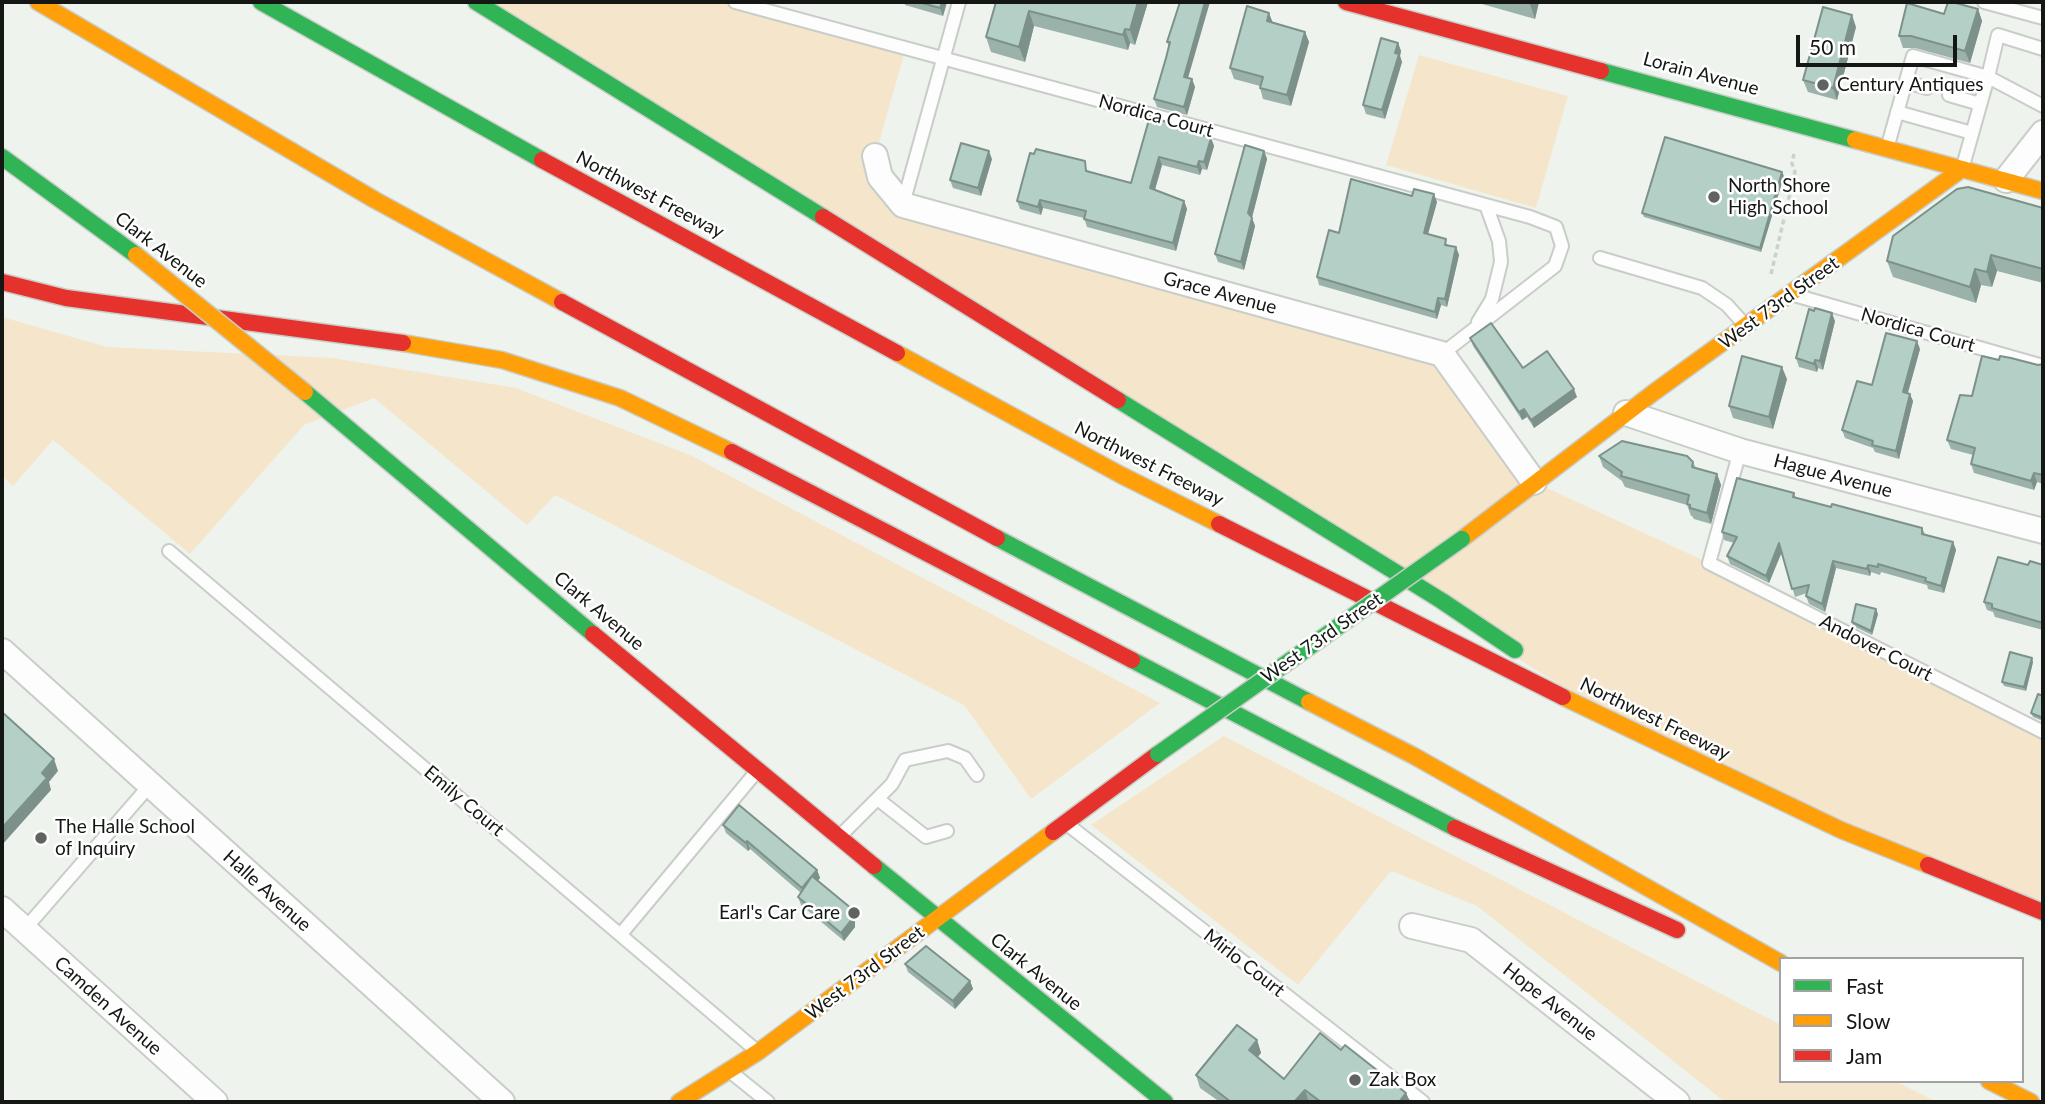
<!DOCTYPE html>
<style>
body{margin:0}
#map{position:relative;width:2045px;height:1104px;overflow:hidden;background:#eef3ee;font-family:Lato,sans-serif}
canvas{display:block}
.frame{position:absolute;inset:0;border:4px solid #141713;pointer-events:none}
.legend{position:absolute;left:1779px;top:957px;width:245px;height:126px;box-sizing:border-box;background:#fff;border:2px solid #a1a2a1;margin:0;padding:9px 12px;list-style:none;font-size:21px;color:#141713}
.legend li{display:flex;align-items:center;gap:14px;height:35px}
.legend b{width:35px;border:2px solid #a1a2a1}
.scale{position:absolute;left:1796px;top:35px;width:161px;height:32px;box-sizing:border-box;border:4px solid #141713;border-top:0;padding-left:9px;font-size:21px;line-height:24px;white-space:nowrap;color:#141713;-webkit-text-stroke:5px #fff;paint-order:stroke}
</style>
<div id="map">
<canvas width="2045" height="1104"></canvas>
<div class="frame"></div>
<ul class="legend">
<li><b style="height:9px;background:#30b455"></b>Fast</li>
<li><b style="height:9px;background:#ff9f0a"></b>Slow</li>
<li><b style="height:9px;background:#e5322d"></b>Jam</li>
</ul>
<div class="scale">50 m</div>
</div>
<script>
const ctx = document.querySelector('canvas').getContext('2d');
ctx.lineJoin = 'round';
function fill(path, color) {
  ctx.fillStyle = color;
  ctx.fill(path, 'evenodd');
}
function shape(rows) {
  const path = new Path2D();
  for (const r of rows) {
    path.moveTo(r[0], r[1]);
    for (let i = 2; i < r.length; i += 2) path.lineTo(r[i], r[i + 1]);
  }
  return path;
}
function trace(path, color, width, dash) {
  ctx.strokeStyle = color;
  ctx.lineWidth = width;
  ctx.lineCap = dash ? 'butt' : 'round';
  ctx.setLineDash(dash || []);
  ctx.stroke(path);
}
function label(font, color, halo, rows, align = 'center') {
  ctx.font = font + ' Lato,sans-serif';
  ctx.lineWidth = 5;
  ctx.setLineDash([]);
  ctx.textBaseline = 'middle';
  ctx.strokeStyle = halo;
  ctx.fillStyle = color;
  for (const [text, x, y, turn = 0] of rows) {
    ctx.save();
    ctx.translate(x, y);
    ctx.rotate((+turn || 0) * Math.PI / 180);
    ctx.textAlign = isNaN(turn) ? turn : align;
    if (halo) ctx.strokeText(text, 0, 0);
    ctx.fillText(text, 0, 0);
    ctx.restore();
  }
}
const green = shape([
 [476,2,735,2,906,48,875,156,903,205,1442,354,1534,482,1709,563,2043,732,2043,912,1644,738],
 [1419,55,1568,96,1536,208,1386,165],
 [2,317,107,347,333,358,516,388,690,455,1160,703,1031,799,964,705,555,495,527,525,374,398,304,425,190,554,53,440,13,486,2,476],
 [1224,736,1781,1025,1781,1081,1895,1081,1937,1102,1725,1102,1477,906,1391,871,1298,985,1091,825]
]);
const path = shape([
 [1771,274,1795,172,1792,163,1794,154]
]);
const lane = shape([
 [735,2,1530,217,1556,227,1562,246,1555,266,1442,354],
 [1984,2,2043,18],
 [2043,49,1998,35,1988,77,2043,106],
 [1906,82,1927,88],
 [1949,95,1980,104],
 [1897,112,1972,133],
 [1888,145,1913,56,1988,77,1963,166],
 [903,204,959,2],
 [1600,258,1702,288,1727,305,1744,324],
 [1794,295,2043,366],
 [1478,322,1492,299,1501,262,1499,241,1486,205],
 [1740,451,1709,563,2043,732],
 [169,551,758,1052],
 [879,800,926,837,947,831],
 [1067,824,1423,1102],
 [839,837,892,784,905,760,948,751,965,758,977,775],
 [24,930,150,785],
 [621,934,757,771],
 [732,1073,768,1102]
]);
const street = shape([
 [875,156,880,177,903,205,1442,354,1534,482],
 [2006,180,2043,133],
 [1626,413,1740,451,2043,531],
 [2,651,502,1102],
 [2,909,215,1102],
 [1412,926,1471,940,1677,1102]
]);
const fast = shape([
 [261,2,542,160],
 [476,2,823,217],
 [1601,71,1855,140],
 [2,157,136,255],
 [305,392,593,634],
 [1118,400,1442,601,1515,650],
 [997,538,1309,702],
 [1132,660,1455,828],
 [874,866,1165,1102]
]);
const slow = shape([
 [38,2,375,200,562,302],
 [1855,140,2043,191],
 [403,343,502,360,620,398,732,452],
 [897,353,1121,475,1219,524],
 [1462,539,1653,393,1962,169],
 [1563,697,1841,830,1928,865],
 [1309,702,1414,756,1781,963],
 [1989,1081,2031,1102],
 [679,1102,758,1052,1053,832]
]);
const jam = shape([
 [1346,2,1601,71],
 [542,160,897,353],
 [823,217,1118,400],
 [2,282,66,298,403,343],
 [562,302,997,538],
 [732,452,1132,660],
 [1219,524,1563,697],
 [593,634,874,866],
 [1455,828,1677,930],
 [1053,832,1158,754],
 [1928,865,2043,912]
]);
const fastBridge = shape([
 [1158,754,1462,539]
]);
const slowBridge = shape([
 [136,255,305,392]
]);
const wall = shape([
 [904,2,947,2,943,16,905,5],
 [996,2,1148,2,1135,45,1130,43,1128,50,1034,26,1025,62,991,52,986,37],
 [1180,2,1188,78,1192,79,1195,87,1187,115,1157,107,1154,99,1166,58,1169,47,1167,42],
 [1475,2,1539,2,1535,19],
 [1978,9,1982,21,1970,63,1915,48,1903,48,1899,36,1944,14],
 [1273,22,1305,32,1309,42,1291,106,1263,99,1260,88,1260,86,1234,79,1230,68],
 [1856,27,1837,100,1808,92,1803,80],
 [1398,43,1401,51,1400,56,1402,62,1385,119,1366,114,1363,105],
 [1150,116,1211,138,1214,146,1207,170,1202,169,1200,175,1162,165,1155,190,1184,201,1187,209,1176,251,1087,227,1084,218,1043,208,1041,215,1020,209,1017,201,1088,170,1089,171,1131,183],
 [1264,151,1267,159,1252,218,1255,226,1244,270,1218,262,1215,254],
 [992,159,981,196,953,188,950,180],
 [1784,176,1761,252,1644,217,1642,213],
 [1412,196,1437,202,1428,234,1449,245,1456,247,1459,255,1447,307,1441,305,1437,319,1319,285,1317,277,1339,233],
 [2043,208,2043,283,1997,271,1992,287,1981,285,1976,303,1893,277,1887,261],
 [1835,321,1823,370,1818,368,1817,372,1799,367,1796,358],
 [1470,338,1523,368,1577,397,1534,428,1527,417,1522,420,1473,346],
 [1920,349,1908,393,1913,401,1899,459,1875,452,1873,448,1845,438,1842,430,1872,385],
 [1999,360,2038,365,2043,364,2043,484,2037,482,2034,490,1974,473,1971,464,1973,455,1951,449,1947,440,1972,396],
 [1787,379,1773,429,1733,418,1729,406],
 [1599,456,1693,462,1696,468,1717,474,1721,485,1711,524,1694,519,1692,516,1691,516,1687,505,1625,487,1622,481,1603,467],
 [1794,493,1796,498,1831,507,1922,528,1925,534,1953,542,1956,550,1944,593,1928,589,1927,585,1881,572,1880,575,1871,572,1870,576,1836,568,1825,612,1809,604,1806,596,1807,593,1795,597,1782,552,1769,583,1730,564,1727,556,1734,543,1724,540,1722,532],
 [2028,565,2043,565,2043,630,1995,617,1993,612,1987,610,1984,602],
 [1878,614,1872,635,1853,626,1852,622],
 [2033,662,2026,691,2004,686,2002,682],
 [2043,696,2043,721,2033,717,2031,713],
 [723,825,817,870,820,878,817,881,855,917,855,927,844,941,801,905,798,897,801,893,750,849,748,851,726,833],
 [905,964,970,981,973,989,955,1009,908,972],
 [1257,1040,1261,1053,1258,1057,1284,1079,1341,1050,1406,1093,1410,1102,1220,1102,1200,1088,1196,1075]
]);
const shadedWall = shape([
 [942,2,947,2,943,16,940,8],
 [1138,2,1148,2,1135,45,1130,30],
 [1205,2,1210,2,1186,85,1184,77],
 [1530,2,1539,2,1535,19,1530,4],
 [1978,9,1982,21,1970,63,1965,51],
 [1029,11,1034,26,1025,62,1019,47],
 [1269,13,1273,23,1267,21],
 [1852,15,1856,27,1837,100,1833,88],
 [1125,29,1130,43,1128,50,1123,35],
 [1305,32,1309,42,1291,106,1287,95],
 [1398,43,1401,51,1400,56,1402,62,1385,119,1382,110],
 [1192,79,1195,87,1187,115,1184,107],
 [1211,138,1214,146,1207,170,1204,162],
 [989,151,992,159,981,196,978,188],
 [1264,151,1267,159,1251,221,1248,213],
 [1159,157,1162,165,1153,196,1150,188],
 [1199,161,1202,169,1200,175,1197,167],
 [1782,172,1784,176,1761,252,1760,248],
 [1434,194,1437,202,1426,241,1424,233],
 [1040,200,1043,208,1041,215,1038,207],
 [1184,201,1187,209,1176,251,1173,243],
 [1252,218,1255,226,1244,270,1241,262],
 [1456,247,1459,255,1447,307,1445,299],
 [1991,255,1997,271,1992,287,1987,272],
 [1975,269,1981,285,1976,303,1970,287],
 [1438,298,1441,305,1437,319,1435,312],
 [1832,313,1835,321,1823,370,1820,361],
 [1917,341,1920,349,1906,399,1903,392],
 [1815,360,1818,368,1817,372,1814,364],
 [1782,367,1787,379,1773,429,1769,417],
 [1574,389,1577,397,1534,428,1531,420],
 [1910,394,1913,401,1899,459,1896,451],
 [1524,409,1527,417,1522,420,1519,412],
 [2034,473,2037,482,2034,490,2031,481],
 [1717,474,1721,485,1711,524,1707,513],
 [1953,542,1956,550,1944,593,1941,586],
 [1779,543,1782,551,1769,583,1766,576],
 [1833,561,1836,568,1825,612,1822,604],
 [1868,565,1871,572,1870,576,1867,569],
 [1876,609,1878,614,1872,635,1871,631],
 [2032,658,2033,662,2026,691,2024,687],
 [54,759,58,771,49,782,51,790,2,845,2,828,42,773],
 [747,841,750,849,748,851,746,843],
 [817,870,820,878,805,896,802,888],
 [852,909,855,917,855,927,844,941,841,933],
 [970,981,973,989,955,1009,953,1001],
 [1257,1040,1261,1053,1253,1062,1249,1050],
 [1305,1090,1309,1102,1294,1102],
 [1406,1093,1410,1102,1399,1102]
]);
const building = shape([
 [918,2,942,2,940,8,918,2],
 [996,2,1138,2,1130,30,1125,29,1123,35,1029,11,1019,47,986,37,996,2],
 [1180,2,1205,2,1184,77,1192,79,1184,107,1154,99,1166,58,1170,42,1167,42,1180,2],
 [1948,2,1952,2,1978,9,1965,51,1911,36,1899,36,1907,3,1944,14,1948,2],
 [1247,6,1269,13,1267,21,1305,32,1287,95,1260,88,1263,77,1230,68,1247,6],
 [1823,7,1852,15,1833,88,1803,80,1823,7],
 [1381,38,1398,43,1395,53,1399,54,1382,110,1363,105,1381,38],
 [1150,116,1211,138,1204,162,1199,161,1197,167,1159,157,1150,188,1184,201,1173,243,1084,219,1086,211,1040,200,1038,207,1017,201,1030,153,1034,154,1036,149,1085,161,1086,171,1131,183,1150,116],
 [1665,137,1782,172,1760,248,1642,213,1665,137],
 [961,143,989,151,978,188,950,180,961,143],
 [1245,145,1264,151,1248,213,1252,218,1241,262,1215,254,1245,145],
 [1351,179,1412,196,1414,189,1434,194,1424,233,1446,239,1445,245,1456,247,1445,299,1438,298,1435,312,1317,277,1329,230,1339,233,1351,179],
 [1968,187,2043,208,2043,269,1991,255,1987,272,1975,269,1970,287,1887,261,1893,236,1957,189,1968,187],
 [1815,308,1832,313,1820,361,1815,360,1814,364,1796,358,1809,309,1814,311,1815,308],
 [1491,323,1523,368,1547,351,1574,389,1531,420,1524,409,1519,412,1470,338,1491,323],
 [1886,333,1917,341,1903,392,1910,394,1896,451,1872,445,1873,441,1842,430,1857,381,1872,385,1886,333],
 [1742,356,1782,367,1769,417,1729,406,1742,356],
 [1982,356,1999,360,2000,356,2011,358,2038,365,2043,364,2043,475,2034,473,2031,481,1971,464,1975,448,1947,440,1960,395,1972,396,1982,356],
 [1622,441,1687,456,1693,462,1692,467,1717,474,1707,513,1690,508,1690,505,1687,504,1689,495,1621,476,1622,472,1599,456,1622,441],
 [1737,478,1794,493,1793,497,1831,507,1832,504,1922,528,1922,534,1953,542,1941,586,1925,581,1926,578,1878,564,1878,567,1868,565,1867,569,1833,561,1822,604,1806,596,1809,585,1792,589,1779,543,1766,576,1727,556,1737,537,1722,532,1737,478],
 [1998,557,2028,565,2030,561,2043,565,2043,623,1992,608,1992,604,1984,602,1998,557],
 [1856,604,1876,609,1871,631,1852,622,1856,604],
 [2010,652,2032,658,2024,687,2002,682,2010,652],
 [2038,694,2043,696,2043,718,2031,713,2038,694],
 [2,712,54,759,42,773,47,778,2,828,2,712],
 [739,805,817,870,802,888,747,841,746,843,723,825,739,805],
 [812,876,852,909,852,919,841,933,798,897,812,876],
 [926,946,970,981,953,1001,905,964,926,946],
 [1237,1025,1257,1040,1249,1050,1284,1079,1320,1033,1341,1050,1345,1045,1406,1093,1399,1102,1321,1102,1305,1090,1294,1102,1231,1102,1196,1075,1237,1025]
]);
const markers = [
 [1823,85,7,"#606460"],
 [1714,197,7,"#606460"],
 [41,838,7,"#606460"],
 [854,913,7,"#606460"],
 [1355,1080,7,"#606460"]
];
const streetNames = [
 ["Lorain Avenue",1701,74,15],
 ["Nordica Court",1156,116,15],
 ["Northwest Freeway",650,195,28],
 ["Clark Avenue",161,250,38],
 ["Grace Avenue",1220,293,15],
 ["West 73rd Street",1779,303,-36],
 ["Nordica Court",1918,330,16],
 ["Northwest Freeway",1149,464,27],
 ["Hague Avenue",1833,476,15],
 ["Clark Avenue",599,611,40],
 ["West 73rd Street",1322,638,-35],
 ["Andover Court",1876,648,27],
 ["Northwest Freeway",1655,719,26],
 ["Emily Court",464,801,40],
 ["Halle Avenue",267,891,42],
 ["Mirlo Court",1244,963,38],
 ["Clark Avenue",1036,972,39],
 ["West 73rd Street",865,973,-37],
 ["Hope Avenue",1550,1002,38],
 ["Camden Avenue",108,1006,42]
];
const poiNames = [
 ["Century Antiques",1837,85],
 ["North Shore",1728,186],
 ["High School",1728,208],
 ["The Halle School",55,827],
 ["of Inquiry",55,849],
 ["Earl's Car Care",840,913,"right"],
 ["Zak Box",1369,1080]
];
fill(green, '#f5e6cb');
trace(lane, '#c9cdc8', 16);
trace(street, '#c9cdc8', 28);
trace(fast, '#c9cdc8', 19);
trace(slow, '#c9cdc8', 19);
trace(jam, '#c9cdc8', 19);
trace(path, '#cfd0ce', 3.5, [5, 3.5]);
trace(lane, '#fcfdfc', 12);
trace(street, '#fcfdfc', 24);
trace(fast, '#30b455', 16);
trace(slow, '#ff9f0a', 16);
trace(jam, '#e5322d', 16);
trace(fastBridge, '#c9cdc8', 19, []);
trace(slowBridge, '#c9cdc8', 19, []);
trace(fastBridge, '#30b455', 16);
trace(slowBridge, '#ff9f0a', 16);
fill(wall, '#9ab2aa');
fill(shadedWall, '#7d918b');
fill(building, '#b3cfc6');
trace(building, '#7d918b', 2);
for (const [x, y, r, color] of markers) {
  const dot = new Path2D();
  dot.arc(x, y, r, 0, 2 * Math.PI);
  ctx.fillStyle = color;
  ctx.fill(dot);
  trace(dot, '#fff', 2.5);
}
label('19px', '#141713', '#fff', streetNames);
label('19px', '#141713', '#fff', poiNames, 'left');
</script>
